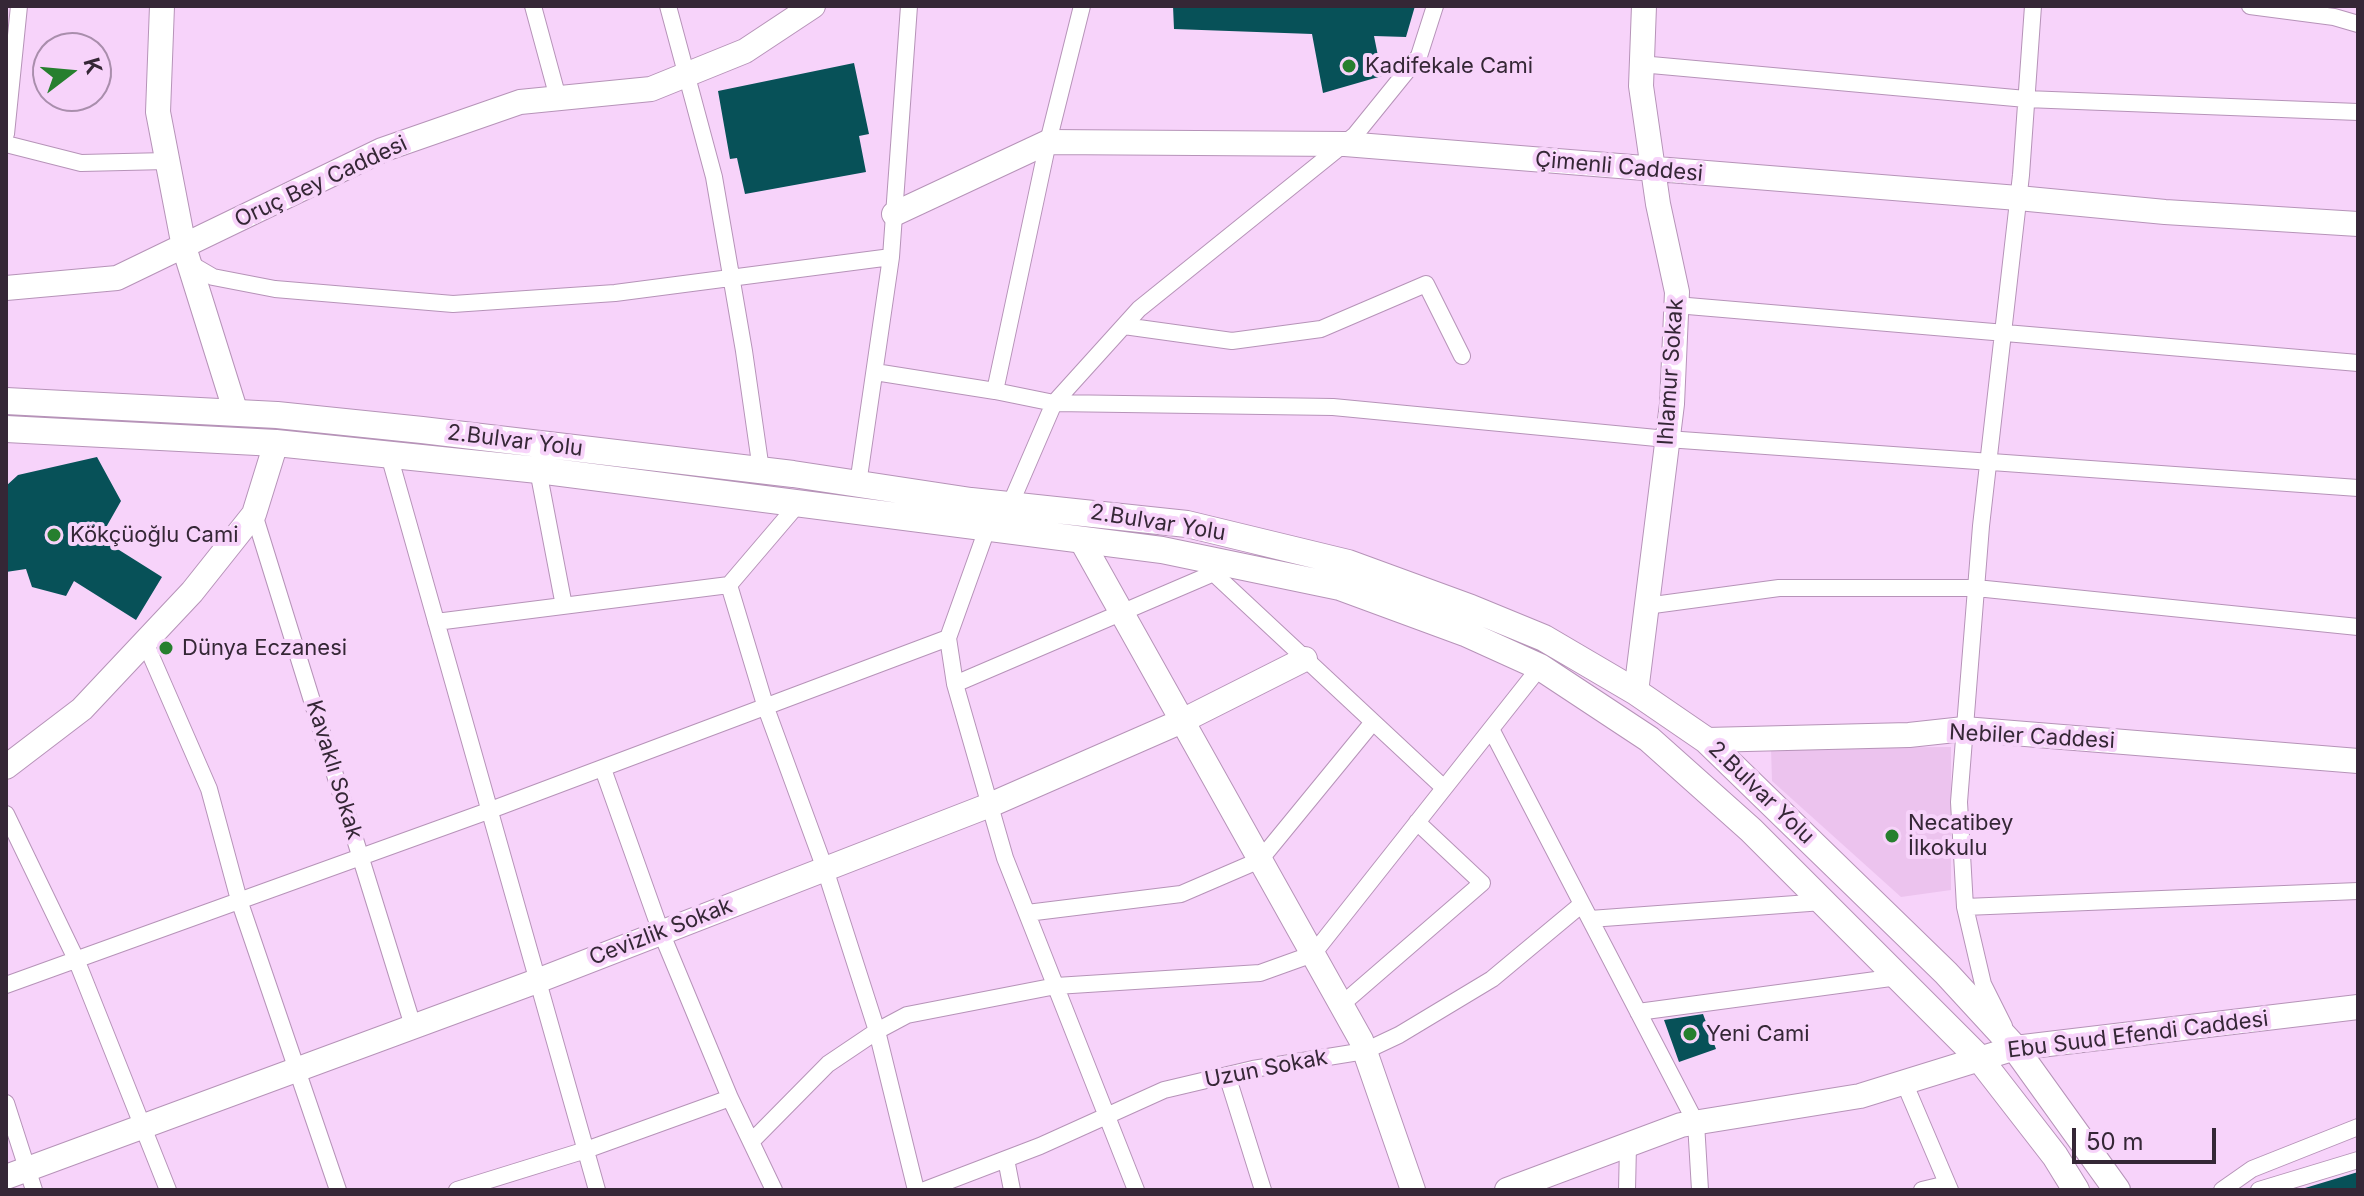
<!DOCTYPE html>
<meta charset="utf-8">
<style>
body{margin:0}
#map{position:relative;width:2364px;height:1196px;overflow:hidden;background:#f7d3fa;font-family:Inter,sans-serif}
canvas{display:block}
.frame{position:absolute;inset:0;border:8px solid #352736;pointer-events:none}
.north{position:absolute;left:32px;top:32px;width:80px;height:80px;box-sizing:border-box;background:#f7d3fa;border:2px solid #a98eac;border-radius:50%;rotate:74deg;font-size:22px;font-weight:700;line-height:32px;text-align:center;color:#352736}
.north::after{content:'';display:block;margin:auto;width:28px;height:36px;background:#267f2e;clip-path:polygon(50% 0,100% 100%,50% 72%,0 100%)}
.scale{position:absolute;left:2072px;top:1128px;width:144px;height:36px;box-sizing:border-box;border:4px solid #352736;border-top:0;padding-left:10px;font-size:24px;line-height:28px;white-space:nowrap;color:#352736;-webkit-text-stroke:6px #f7d3fa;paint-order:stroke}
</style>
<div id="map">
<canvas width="2364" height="1196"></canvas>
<div class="frame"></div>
<div class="north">K</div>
<div class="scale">50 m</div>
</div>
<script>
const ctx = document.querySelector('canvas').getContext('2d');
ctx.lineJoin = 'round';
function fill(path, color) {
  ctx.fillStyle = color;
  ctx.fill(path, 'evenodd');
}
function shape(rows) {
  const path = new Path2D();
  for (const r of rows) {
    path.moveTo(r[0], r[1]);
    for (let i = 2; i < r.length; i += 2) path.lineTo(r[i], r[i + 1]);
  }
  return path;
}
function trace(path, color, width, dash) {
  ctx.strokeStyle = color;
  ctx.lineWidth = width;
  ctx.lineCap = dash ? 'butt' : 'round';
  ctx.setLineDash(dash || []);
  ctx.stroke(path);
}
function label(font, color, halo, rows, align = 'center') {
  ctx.font = font + ' Inter,sans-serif';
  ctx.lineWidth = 8;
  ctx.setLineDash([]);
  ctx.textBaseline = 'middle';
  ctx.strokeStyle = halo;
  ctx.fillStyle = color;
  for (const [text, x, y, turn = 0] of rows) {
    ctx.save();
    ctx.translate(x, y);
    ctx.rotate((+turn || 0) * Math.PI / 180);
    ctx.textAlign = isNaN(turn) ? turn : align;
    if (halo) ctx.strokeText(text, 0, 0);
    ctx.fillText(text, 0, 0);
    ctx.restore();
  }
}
const built = shape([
 [1951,747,1951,890,1901,897,1772,781,1771,748]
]);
const building = shape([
 [1173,6,1415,6,1406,37,1374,36,1382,76,1323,93,1312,34,1174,29],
 [854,63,869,134,859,136,866,172,745,194,737,158,730,159,718,91],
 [97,457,121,501,100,538,162,577,136,620,74,581,66,596,32,587,26,569,6,572,6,486,18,475],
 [1703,1014,1716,1049,1679,1062,1664,1020],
 [2358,1172,2358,1190,2306,1190,2305,1188]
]);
const street = shape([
 [533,6,558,98],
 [668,6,714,177,744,351,761,470],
 [1082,6,1048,142,995,391,1054,403,1010,505,987,529,948,638,955,684,1214,573],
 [2250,6,2334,17,2358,24],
 [1640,64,2026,99,2358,112],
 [6,134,19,6],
 [6,144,81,163,167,161],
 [891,257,909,6],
 [189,263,213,277,275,289,453,304,615,293,891,257,858,484],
 [1676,305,2358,363],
 [1124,326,1232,341,1321,329,1426,284,1462,356],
 [875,372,995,391],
 [1054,403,1333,407,1667,439,2358,488],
 [1054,403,1139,309,1355,135,1419,56,1435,6],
 [389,455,597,1190],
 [538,470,564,606],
 [254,514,413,1026],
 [1208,568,1444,788],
 [729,585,799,503],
 [1646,606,1779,588,1976,588,2358,627],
 [436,622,729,585,766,708,825,869,877,1031,916,1190],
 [145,642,209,789,239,900,338,1190],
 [955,684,1005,858,1136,1190],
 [1491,729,1696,1123,1700,1190],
 [603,769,661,932,730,1098,774,1190],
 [6,814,76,959,168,1190],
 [1965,907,2358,891],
 [1027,913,1181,894,1260,860,1373,722],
 [1590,919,1823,902],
 [6,985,488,811,948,638],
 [1341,1005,1482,883,1417,822],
 [1638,1012,1898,977],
 [2004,1026,1983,984,1965,907,1959,802,1981,526,2021,175,2033,6],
 [1227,1075,1263,1190],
 [1904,1082,1950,1190],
 [6,1103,34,1190],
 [751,1142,828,1064,877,1031,907,1015,1056,986,1260,973,1313,954,1540,667],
 [1006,1159,1012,1190],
 [457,1190,586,1150,730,1098],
 [925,1190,1040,1146,1164,1090,1253,1069,1365,1051,1399,1035,1492,979,1582,904],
 [1627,1190,1628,1145],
 [1922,1190,1947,1184],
 [2222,1190,2252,1169,2358,1127],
 [2259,1190,2358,1160]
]);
const secondary = shape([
 [162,6,158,112,184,247,236,413],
 [894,214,1048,142,1345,144,2018,198,2165,212,2358,224],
 [6,288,117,278,382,150,520,102,651,89,745,51,813,6],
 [1081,540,1361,1040,1413,1190],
 [1636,692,1672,404,1677,292,1658,204,1641,86,1644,6],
 [1706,740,1909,735,1964,729,2358,761],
 [6,767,82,709,192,592,254,514,276,443],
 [6,1177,537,981,990,805,1182,721,1305,659],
 [1507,1190,1681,1125,1860,1096,2015,1048,2358,1007]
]);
const primary = shape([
 [6,401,277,415,422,430,793,474,971,501,1187,524,1348,563,1471,608,1544,638,1636,692,1706,740,1946,973,2015,1048,2117,1190],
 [6,429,276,443,538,470,1162,550,1340,587,1465,633,1540,667,1649,739,1751,830,1979,1058,2055,1156,2076,1190]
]);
const markers = [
 [1349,66,8,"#267f2e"],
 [54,535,8,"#267f2e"],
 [166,648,8,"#267f2e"],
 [1892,836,8,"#267f2e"],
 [1690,1034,8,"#267f2e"]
];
const poiNames = [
 ["Kadifekale Cami",1365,66],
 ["Kökçüoğlu Cami",70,535],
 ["Dünya Eczanesi",182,648],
 ["Necatibey",1908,823],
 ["İlkokulu",1908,848],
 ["Yeni Cami",1706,1034]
];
const streetNames = [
 ["Çimenli Caddesi",1619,167,5],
 ["Oruç Bey Caddesi",321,182,-25],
 ["Ihlamur Sokak",1671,372,-86],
 ["2.Bulvar Yolu",515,441,7],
 ["2.Bulvar Yolu",1158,523,9],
 ["Nebiler Caddesi",2032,737,3],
 ["Kavaklı Sokak",334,770,73],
 ["2.Bulvar Yolu",1761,793,44],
 ["Cevizlik Sokak",661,932,-21],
 ["Ebu Suud Efendi Caddesi",2138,1035,-7],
 ["Uzun Sokak",1266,1069,-11]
];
fill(built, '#ecc3ee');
fill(building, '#075158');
trace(street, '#b693b8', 18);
trace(secondary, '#b693b8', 26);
trace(primary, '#b693b8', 28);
trace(street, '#fff', 16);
trace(secondary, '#fff', 24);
trace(primary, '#fff', 26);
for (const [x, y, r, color] of markers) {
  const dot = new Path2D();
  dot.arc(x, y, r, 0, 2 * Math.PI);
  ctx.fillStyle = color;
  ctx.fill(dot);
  trace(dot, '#f7d3fa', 3);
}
label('22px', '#352736', '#f7d3fa', poiNames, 'left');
label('22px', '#352736', '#f7d3fa', streetNames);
</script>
